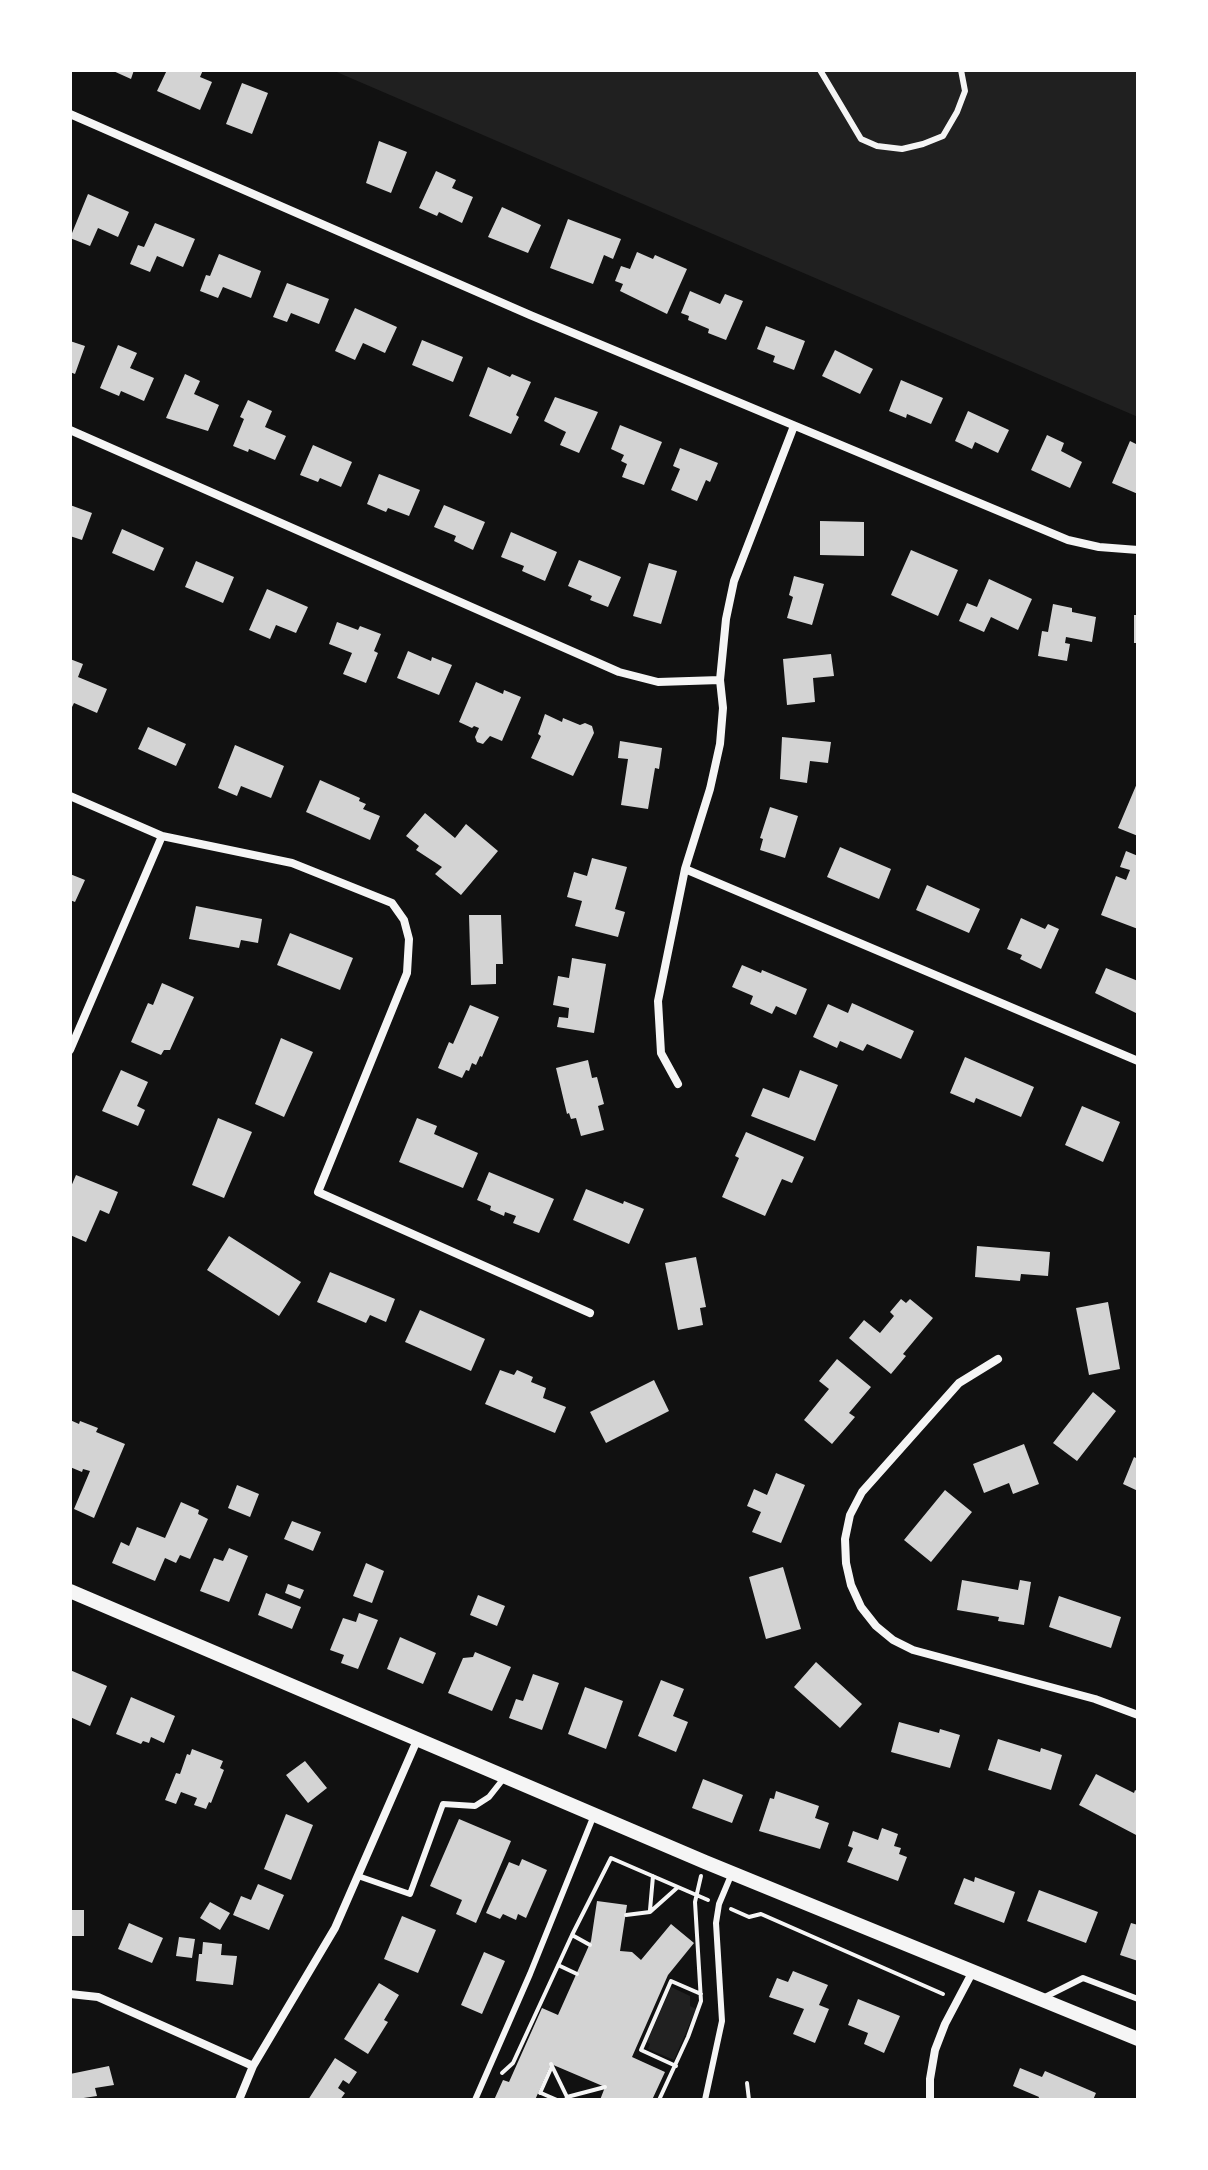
<!DOCTYPE html>
<style>
body{margin:0}
#map{position:relative;width:1208px;height:2170px;overflow:hidden;background:#111;font-family:Montserrat,sans-serif}
canvas{display:block}
.frame{position:absolute;inset:0;border:72px solid #fff;pointer-events:none}
</style>
<div id="map">
<canvas width="1208" height="2170"></canvas>
<div class="frame"></div>
</div>
<script>
const ctx = document.querySelector('canvas').getContext('2d');
ctx.lineJoin = 'round';
function fill(path, color) {
  ctx.fillStyle = color;
  ctx.fill(path, 'evenodd');
}
function shape(rows) {
  const path = new Path2D();
  for (const r of rows) {
    path.moveTo(r[0], r[1]);
    for (let i = 2; i < r.length; i += 2) path.lineTo(r[i], r[i + 1]);
  }
  return path;
}
function trace(path, color, width, dash) {
  ctx.strokeStyle = color;
  ctx.lineWidth = width;
  ctx.lineCap = dash ? 'butt' : 'round';
  ctx.setLineDash(dash || []);
  ctx.stroke(path);
}
const green = shape([
 [332,70,1138,70,1138,417],
 [671,1987,690,1996,690,2006,696,2009,674,2060,648,2049,650,2044,647,2042]
]);
const building = shape([
 [111,70,134,70,131,79],
 [167,70,203,70,200,77,212,82,200,110,157,91],
 [242,83,268,93,252,134,226,124],
 [379,141,407,152,391,193,366,183],
 [436,171,456,180,452,188,473,197,462,223,439,212,437,216,419,208],
 [88,194,129,212,118,237,98,228,90,246,70,238],
 [502,207,541,225,528,253,488,237],
 [568,219,621,239,613,259,604,255,593,284,550,268],
 [155,223,195,239,183,267,157,256,150,272,130,264,138,245,144,247],
 [637,252,653,259,655,255,687,269,667,314,620,291,623,284,615,281,621,266,630,269],
 [219,254,261,271,251,298,223,287,218,298,200,291,206,275,210,276],
 [287,283,329,299,319,324,291,313,287,322,273,317],
 [690,291,720,304,725,294,743,301,726,340,708,333,709,329,688,320,689,316,681,313],
 [355,308,397,327,385,353,363,343,355,360,335,351],
 [766,326,805,341,794,370,773,362,775,356,757,349],
 [422,340,463,357,453,382,412,365],
 [70,341,85,346,75,374,70,372],
 [118,345,137,353,130,368,154,378,144,401,121,391,119,396,100,388],
 [835,350,873,369,860,394,822,376],
 [488,367,510,377,512,374,531,382,516,415,519,417,511,434,469,416],
 [185,374,200,381,194,394,219,405,208,431,166,418],
 [901,380,943,398,931,424,907,414,906,418,889,411],
 [555,397,598,412,579,453,560,445,566,432,544,421],
 [248,400,272,411,265,427,286,436,275,460,249,449,248,452,233,446,244,419,240,417],
 [968,411,1009,430,998,453,975,442,972,449,955,441],
 [620,425,662,442,644,485,622,477,627,464,621,461,624,455,611,449],
 [1047,435,1064,443,1061,451,1082,462,1070,488,1031,470],
 [1130,441,1138,445,1138,494,1112,483],
 [313,445,352,462,341,487,320,478,318,482,300,475],
 [680,448,718,463,710,482,706,480,697,501,671,490,680,469,673,466],
 [379,474,420,490,409,516,388,508,386,512,367,504],
 [70,505,92,513,82,540,70,536],
 [444,505,485,522,473,550,454,541,456,536,434,527],
 [820,521,864,522,864,556,820,555],
 [122,529,164,548,154,571,112,553],
 [511,532,557,552,545,581,522,571,524,566,501,557],
 [911,550,958,570,938,616,891,595],
 [579,560,621,577,608,607,590,600,592,596,568,586],
 [196,561,234,577,223,603,185,587],
 [649,563,677,571,661,624,633,616],
 [794,576,824,584,812,625,787,618,793,597,789,595],
 [989,579,1032,599,1018,630,991,617,984,632,959,621,967,603,977,607],
 [267,589,308,607,296,633,276,625,270,639,249,630],
 [1053,604,1072,608,1072,612,1096,617,1092,642,1066,637,1065,643,1070,644,1067,661,1038,656,1042,631,1048,632],
 [1134,615,1138,615,1138,643,1134,643],
 [337,622,358,630,360,626,381,634,374,651,378,653,366,683,343,674,352,653,329,644],
 [408,651,431,661,432,657,452,665,439,695,397,678],
 [831,654,834,676,813,678,815,702,787,705,783,659],
 [70,659,83,664,78,677,107,689,97,713,74,703,70,711],
 [476,682,503,694,504,690,521,697,502,741,490,736,483,744,477,742,475,737,479,728,474,726,472,728,459,722],
 [545,714,562,722,563,718,580,725,585,723,592,726,594,733,573,776,531,758,541,736,538,734],
 [148,727,186,744,176,766,138,749],
 [782,737,831,742,828,763,810,761,807,783,780,779],
 [620,741,662,748,659,769,655,768,648,809,621,805,628,759,618,758],
 [235,745,284,766,271,798,241,786,237,796,218,788],
 [320,780,360,798,359,801,366,804,363,809,380,816,370,840,306,812],
 [1138,781,1138,836,1118,828],
 [770,807,798,816,785,858,760,850,763,839,760,838],
 [425,813,455,838,466,824,498,851,461,895,435,874,442,867,416,850,419,846,406,836],
 [840,847,891,869,879,899,827,877],
 [1126,851,1138,856,1138,929,1101,915,1116,876,1126,880,1130,870,1120,867],
 [592,858,627,867,615,909,625,912,618,937,575,926,582,901,567,897,574,872,587,876],
 [70,874,85,880,75,902,70,900],
 [927,885,980,909,969,933,916,910],
 [196,906,262,919,258,943,241,940,239,948,189,939],
 [469,915,501,915,503,964,496,964,496,984,471,985],
 [1021,918,1045,929,1048,924,1059,929,1041,969,1020,959,1022,955,1007,949],
 [290,933,353,958,340,990,277,965],
 [572,958,606,964,594,1033,557,1027,559,1017,568,1018,569,1008,553,1005,558,976,569,978],
 [742,965,761,973,762,970,807,989,796,1015,776,1006,772,1014,750,1004,753,996,732,987],
 [1106,968,1138,981,1138,1014,1095,993],
 [162,983,194,997,170,1050,164,1050,161,1055,131,1042,148,1003,153,1005],
 [852,1003,914,1031,901,1059,867,1044,863,1051,840,1041,837,1048,813,1037,828,1004,848,1013],
 [470,1005,499,1017,482,1057,480,1056,476,1065,472,1063,469,1071,466,1070,462,1078,438,1068,449,1042,453,1044],
 [281,1038,313,1052,284,1117,255,1104],
 [965,1057,1034,1087,1021,1117,976,1098,974,1103,950,1093],
 [588,1060,592,1078,597,1077,604,1104,598,1106,604,1130,581,1136,576,1118,571,1119,569,1113,567,1114,556,1068],
 [121,1070,148,1082,137,1106,145,1110,138,1126,102,1111],
 [800,1070,838,1085,815,1141,751,1116,763,1088,789,1098],
 [1082,1106,1120,1122,1103,1162,1065,1145],
 [218,1118,252,1132,224,1198,192,1185],
 [417,1118,437,1126,434,1134,478,1153,463,1188,399,1162],
 [746,1132,804,1157,792,1183,782,1179,765,1216,722,1197,739,1158,735,1156],
 [489,1172,554,1199,539,1233,513,1223,516,1216,505,1212,504,1216,490,1210,491,1206,477,1200],
 [76,1175,118,1192,109,1214,100,1210,86,1242,70,1235,70,1189],
 [586,1189,623,1204,624,1201,644,1209,629,1244,573,1220],
 [229,1236,301,1282,279,1316,207,1270],
 [977,1246,1050,1252,1048,1276,1021,1274,1020,1281,975,1277],
 [696,1257,706,1307,700,1308,703,1325,678,1330,665,1263],
 [330,1272,395,1299,386,1322,370,1315,366,1323,317,1302],
 [901,1299,906,1303,910,1299,933,1318,903,1354,906,1356,891,1374,849,1338,864,1320,880,1333,894,1316,890,1312],
 [1108,1302,1120,1369,1089,1375,1076,1308],
 [420,1310,485,1339,471,1371,405,1342],
 [837,1359,871,1387,849,1413,855,1417,832,1444,804,1420,829,1389,819,1381],
 [500,1370,514,1375,517,1370,533,1377,531,1382,546,1388,543,1398,566,1407,555,1433,485,1404],
 [654,1380,669,1411,606,1443,590,1412],
 [1093,1392,1116,1411,1077,1461,1053,1443],
 [70,1420,79,1424,80,1421,98,1428,96,1432,125,1444,94,1518,74,1509,90,1471,83,1469,82,1472,70,1467],
 [1024,1444,1039,1484,1013,1494,1009,1483,984,1493,973,1464],
 [1134,1457,1138,1459,1138,1491,1123,1484],
 [776,1473,805,1485,781,1543,752,1532,761,1512,747,1506,754,1489,767,1495],
 [237,1485,259,1494,250,1517,228,1508],
 [945,1490,972,1512,931,1562,904,1540],
 [181,1502,199,1510,198,1514,208,1519,190,1559,180,1555,176,1563,165,1558,155,1581,112,1563,121,1542,129,1546,137,1527,165,1538],
 [292,1521,321,1532,313,1551,284,1539],
 [229,1548,248,1556,229,1602,200,1591,214,1558,223,1561],
 [366,1563,384,1571,372,1603,353,1596],
 [783,1567,801,1629,766,1639,749,1577],
 [962,1580,1018,1590,1020,1580,1031,1582,1024,1625,998,1621,999,1617,957,1610],
 [288,1584,304,1590,300,1599,285,1593],
 [266,1593,301,1607,292,1629,258,1615],
 [478,1595,505,1606,497,1626,470,1615],
 [1059,1596,1121,1617,1111,1648,1049,1627],
 [359,1613,378,1620,358,1669,341,1663,344,1655,330,1650,343,1618,356,1622],
 [400,1637,436,1653,423,1684,387,1669],
 [475,1652,511,1667,492,1711,448,1693,463,1658,473,1657],
 [816,1662,862,1704,840,1728,794,1687],
 [70,1670,107,1686,90,1726,70,1717],
 [533,1674,559,1683,542,1730,509,1718,516,1699,523,1701],
 [661,1680,684,1689,673,1716,688,1722,676,1752,638,1736],
 [585,1687,623,1701,606,1749,568,1734],
 [131,1697,175,1716,164,1743,151,1737,149,1743,143,1741,141,1744,116,1734],
 [899,1722,939,1733,940,1729,960,1735,950,1768,891,1752],
 [998,1739,1040,1752,1041,1748,1062,1755,1051,1790,988,1770],
 [192,1749,223,1761,220,1768,224,1770,211,1803,209,1802,206,1809,194,1805,197,1798,181,1792,176,1804,165,1800,176,1773,180,1774,187,1754,190,1755],
 [305,1761,327,1788,308,1803,286,1775],
 [1096,1774,1134,1793,1135,1790,1138,1792,1138,1836,1079,1805],
 [703,1779,743,1795,732,1823,692,1808],
 [776,1791,819,1806,815,1818,829,1823,820,1849,759,1831,770,1798,774,1799],
 [286,1814,313,1825,291,1880,264,1869],
 [459,1819,511,1841,476,1923,456,1914,462,1900,430,1886],
 [882,1828,898,1834,894,1846,901,1848,899,1854,907,1857,898,1881,847,1862,853,1848,848,1846,853,1831,878,1840],
 [522,1859,547,1870,526,1918,518,1914,516,1920,503,1914,500,1919,486,1913,509,1862,519,1866],
 [975,1877,1015,1892,1004,1923,954,1904,964,1878,974,1882],
 [258,1884,284,1895,269,1930,233,1915,241,1896,251,1900],
 [1039,1890,1098,1912,1086,1943,1027,1921],
 [597,1901,627,1905,620,1951,632,1952,641,1960,671,1924,694,1943,668,1975,632,2057,665,2072,652,2100,600,2100,605,2087,551,2064,535,2100,494,2100,503,2080,509,2082,542,2008,558,2015,591,1941],
 [210,1902,230,1913,220,1930,200,1918],
 [70,1910,84,1910,84,1936,70,1936],
 [402,1916,436,1930,418,1973,384,1959],
 [129,1923,163,1938,152,1963,118,1949],
 [1131,1923,1138,1925,1138,1961,1120,1955],
 [179,1937,195,1939,192,1958,176,1956],
 [203,1942,222,1944,221,1955,237,1956,233,1985,196,1981,199,1954,202,1954],
 [484,1952,505,1961,482,2014,461,2005],
 [793,1971,828,1985,819,2005,829,2009,815,2043,793,2034,804,2009,769,1997,777,1978,788,1982],
 [379,1983,399,1995,384,2020,388,2022,368,2054,344,2039],
 [858,1999,900,2016,884,2053,864,2044,868,2033,848,2025],
 [335,2058,357,2072,349,2084,343,2080,338,2088,345,2093,340,2100,308,2100],
 [109,2066,114,2085,95,2088,97,2096,70,2100,70,2074],
 [1020,2068,1042,2077,1045,2071,1096,2093,1093,2100,1038,2100,1039,2097,1013,2086]
]);
const path = shape([
 [731,1909,749,1917,761,1914,943,1994],
 [650,1910,653,1876],
 [626,1915,650,1912,678,1887],
 [572,1935,590,1945],
 [558,1965,577,1974],
 [551,2064,567,2097,566,2100],
 [676,2066,641,2050,671,1981,701,1994],
 [502,2073,513,2063,572,1935,611,1858,708,1900],
 [747,2083,749,2100],
 [540,2093,552,2066],
 [541,2093,557,2100],
 [567,2097,605,2087],
 [659,2100,688,2037,701,2001,695,1902,701,1876]
]);
const service = shape([
 [820,70,861,139,877,146,902,149,923,144,943,136,957,112,965,91,961,70],
 [358,1876,410,1894,443,1804,475,1806,489,1797,504,1778],
 [1043,1998,1083,1978,1138,1999],
 [475,2100,530,1974,594,1815],
 [705,2100,722,2021,716,1923,719,1904,732,1873]
]);
const minor = shape([
 [70,114,530,315,1068,540,1099,547,1138,550],
 [70,430,619,672,658,682,720,680],
 [70,796,162,836,292,863,392,903,404,920,409,939,407,973,318,1192,590,1313],
 [685,869,1138,1061],
 [70,1050,162,836],
 [678,1084,661,1053,658,1001,685,869,710,789,720,744,723,708,720,680,726,619,734,581,794,426],
 [998,1359,959,1383,862,1492,850,1515,845,1539,846,1563,851,1585,861,1607,876,1626,893,1640,913,1650,1095,1699,1138,1715],
 [70,1994,98,1997,253,2066],
 [239,2100,253,2066,335,1928,418,1738],
 [930,2100,930,2079,935,2050,945,2024,973,1971]
]);
const tertiary = shape([
 [70,1591,705,1862,1138,2039]
]);
fill(green, '#202020');
fill(building, '#d3d3d3');
trace(path, '#f5f5f5', 4);
trace(service, '#f5f5f5', 6);
trace(minor, '#f5f5f5', 8);
trace(tertiary, '#f5f5f5', 14);
</script>
